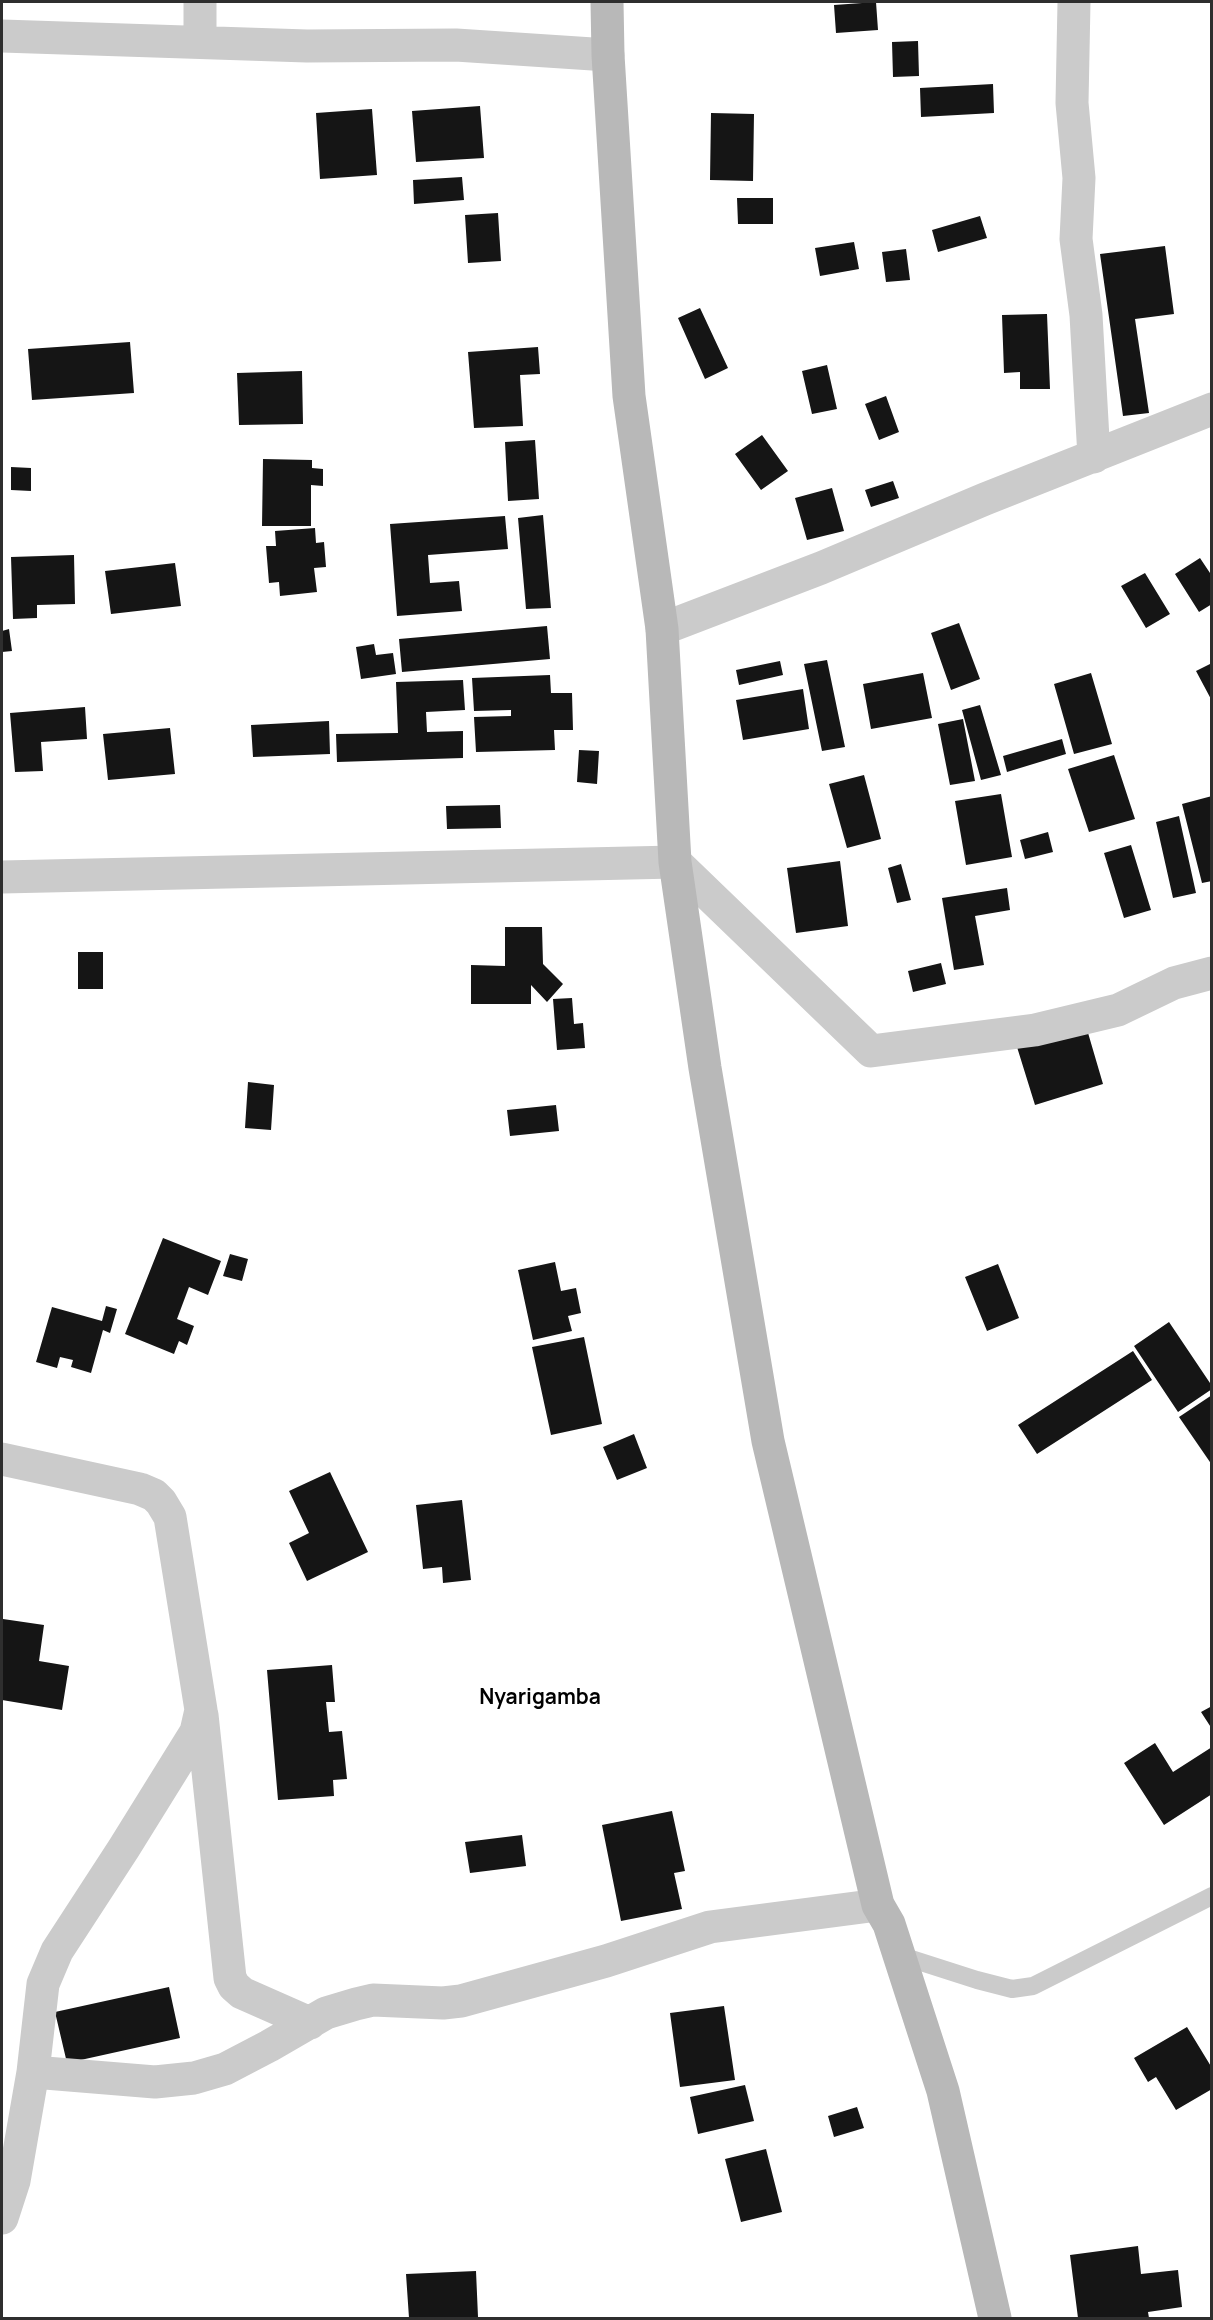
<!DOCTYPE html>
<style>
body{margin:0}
#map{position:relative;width:1213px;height:2320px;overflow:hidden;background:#fff;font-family:Manrope,sans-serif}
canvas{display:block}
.frame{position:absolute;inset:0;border:3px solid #2e2e2e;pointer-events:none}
</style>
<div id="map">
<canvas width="1213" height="2320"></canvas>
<div class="frame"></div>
</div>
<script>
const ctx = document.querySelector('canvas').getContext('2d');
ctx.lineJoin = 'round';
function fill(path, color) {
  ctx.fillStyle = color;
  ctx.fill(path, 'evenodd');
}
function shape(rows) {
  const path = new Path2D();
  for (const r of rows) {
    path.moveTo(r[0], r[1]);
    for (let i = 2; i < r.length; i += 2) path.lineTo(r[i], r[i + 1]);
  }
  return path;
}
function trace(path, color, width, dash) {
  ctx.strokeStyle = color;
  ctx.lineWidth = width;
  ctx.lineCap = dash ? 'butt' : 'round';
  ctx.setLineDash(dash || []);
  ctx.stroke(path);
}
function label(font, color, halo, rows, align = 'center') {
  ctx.font = font + ' Manrope,sans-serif';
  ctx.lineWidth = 6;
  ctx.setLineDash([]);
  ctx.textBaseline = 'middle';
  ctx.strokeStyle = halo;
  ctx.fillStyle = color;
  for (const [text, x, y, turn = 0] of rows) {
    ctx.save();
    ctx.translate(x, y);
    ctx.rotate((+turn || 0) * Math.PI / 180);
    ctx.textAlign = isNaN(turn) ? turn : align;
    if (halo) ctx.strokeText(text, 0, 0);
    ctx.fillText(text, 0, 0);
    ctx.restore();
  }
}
const building = shape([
 [876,2,878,30,836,33,834,5],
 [918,41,919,76,893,77,892,42],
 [993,84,994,113,921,117,920,88],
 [480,106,484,158,416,162,412,111],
 [372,109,377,175,320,179,316,113],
 [711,113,754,114,753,181,710,180],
 [462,177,464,200,414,204,413,180],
 [737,198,773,198,773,224,738,224],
 [498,213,501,261,468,263,465,215],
 [980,216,987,238,938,252,932,230],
 [854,242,859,269,820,276,815,248],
 [1165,246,1174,314,1135,319,1149,413,1123,416,1100,254],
 [906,249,910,280,886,282,882,252],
 [700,308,728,368,705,379,678,318],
 [1047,314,1050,389,1020,389,1020,372,1004,373,1002,315],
 [130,342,134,393,32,400,28,349],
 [538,347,540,374,520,375,523,426,474,428,468,352],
 [827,365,837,409,812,414,802,371],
 [302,371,303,424,239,425,237,373],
 [886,396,899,432,879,440,865,404],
 [762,435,788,471,761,490,735,454],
 [535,440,539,499,508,501,505,442],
 [263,459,312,460,312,468,323,469,323,486,311,485,311,526,262,526],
 [11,467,31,468,31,491,11,490],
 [893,481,899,498,871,507,865,490],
 [832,488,844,531,807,540,795,498],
 [543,515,551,608,526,609,518,518],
 [505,516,508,549,428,555,430,583,459,581,462,611,397,616,390,524],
 [315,528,316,543,324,542,326,567,314,568,317,592,280,596,279,582,269,583,266,546,276,546,275,531],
 [74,555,75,604,37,605,37,618,13,619,11,557],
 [1200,558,1212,576,1212,604,1199,612,1175,574],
 [175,563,181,606,111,614,105,571],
 [1145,573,1170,614,1146,628,1121,586],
 [959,623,980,679,951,690,931,633],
 [547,626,550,659,402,672,399,639],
 [9,629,12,651,2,652,2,631],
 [374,644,376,655,393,653,396,674,361,679,356,647],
 [827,660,845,747,822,751,804,664],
 [780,661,783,675,739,685,736,670],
 [1212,663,1212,701,1196,671],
 [923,673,932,718,871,729,863,684],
 [1091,673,1112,744,1074,754,1054,684],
 [550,675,551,693,572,693,573,730,554,730,555,750,476,752,474,717,511,716,511,710,474,711,472,678],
 [463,680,465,710,426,712,427,732,463,731,463,758,337,762,336,734,398,733,396,682],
 [803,689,809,729,743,740,736,700],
 [980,705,1001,775,981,780,962,710],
 [85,707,87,739,41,742,43,771,15,772,10,713],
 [963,719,975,781,950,785,938,724],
 [329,721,330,754,253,757,251,725],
 [170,728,175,774,108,780,103,734],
 [1062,739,1066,754,1007,772,1003,756],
 [579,750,599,751,597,784,577,782],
 [1114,755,1135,819,1089,832,1068,769],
 [864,775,881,839,847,848,829,784],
 [1001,794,1012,857,966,865,955,801],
 [1212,796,1212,817,1210,817,1212,881,1202,883,1182,804],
 [500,805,501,828,447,829,446,806],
 [1179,816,1196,893,1173,898,1156,822],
 [1048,832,1053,852,1025,859,1020,840],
 [1131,845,1151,910,1124,918,1104,853],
 [840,861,848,926,796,933,787,868],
 [901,864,911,900,897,903,888,868],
 [1007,888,1010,910,975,916,984,965,954,970,942,898],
 [505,927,542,927,543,964,563,984,547,1002,531,985,531,1004,471,1004,471,965,505,966],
 [78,952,103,952,103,989,78,989],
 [941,963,946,984,913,992,908,971],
 [572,998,574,1024,583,1023,585,1048,557,1050,553,999],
 [1086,1026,1103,1084,1035,1105,1017,1047],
 [248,1082,274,1085,271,1130,245,1128],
 [556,1105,559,1131,510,1136,507,1110],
 [163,1238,221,1261,208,1295,189,1287,177,1319,194,1326,187,1345,179,1341,174,1354,125,1334],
 [230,1254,248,1259,242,1281,223,1276],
 [555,1262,561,1291,576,1288,581,1313,568,1316,572,1331,533,1340,518,1270],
 [998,1264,1019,1318,987,1331,965,1277],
 [106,1306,117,1309,110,1333,103,1330,91,1373,71,1367,73,1360,60,1357,57,1368,36,1362,52,1307,102,1321],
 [1169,1322,1212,1386,1212,1389,1178,1412,1134,1346],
 [584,1337,602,1424,551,1435,532,1347],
 [1133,1351,1152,1380,1037,1454,1018,1425],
 [1212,1395,1212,1465,1179,1417],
 [634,1434,647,1468,617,1480,603,1447],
 [330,1472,368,1552,307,1581,289,1543,309,1533,289,1491],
 [462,1500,471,1580,443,1583,442,1567,423,1569,416,1505],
 [3,1619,44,1625,39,1661,69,1666,62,1710,2,1700],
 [332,1665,335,1702,326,1702,329,1732,342,1731,347,1779,333,1780,334,1796,278,1800,267,1670],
 [1212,1706,1212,1729,1201,1712],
 [1155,1743,1173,1772,1212,1747,1212,1794,1164,1825,1124,1763],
 [672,1811,685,1871,674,1873,682,1909,621,1921,602,1825],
 [522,1835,526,1866,470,1873,465,1842],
 [169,1987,180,2038,67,2063,55,2012],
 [724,2006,735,2080,680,2087,670,2013],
 [1187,2027,1212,2068,1212,2089,1176,2110,1156,2077,1148,2082,1134,2058],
 [745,2085,754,2121,698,2134,690,2097],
 [857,2107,864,2128,834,2137,828,2116],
 [766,2149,782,2212,741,2222,725,2159],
 [1138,2246,1141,2274,1178,2270,1182,2307,1148,2312,1149,2318,1078,2318,1070,2255],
 [476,2271,478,2317,409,2318,406,2274]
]);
const lane = shape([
 [899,1955,977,1980,1012,1989,1033,1986,1212,1896]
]);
const street = shape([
 [200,2,200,41],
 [1074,2,1072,103,1079,178,1076,239,1086,315,1094,457],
 [2,36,307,46,456,45,608,55],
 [662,629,821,568,985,499,1212,409],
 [2,877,675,862,871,1051,1035,1030,1118,1010,1174,983,1212,973],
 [2,1459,140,1489,154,1495,161,1502,170,1517,201,1710,196,1732,124,1848,57,1951,43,1984,33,2072,14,2181,2,2218],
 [202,1715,230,1978,234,1986,242,1993,310,2023],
 [33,2072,155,2082,194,2078,225,2069,269,2046,326,2013,356,2004,373,2000,443,2003,461,2001,606,1961,710,1927,878,1905]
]);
const secondary = shape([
 [607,2,608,55,629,396,662,629,675,862,705,1068,768,1441,878,1905,889,1924,943,2091,995,2318]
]);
const quarterNames = [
 ["Nyarigamba",540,1698]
];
fill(building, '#151515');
trace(lane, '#cbcbcb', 18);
trace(street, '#cbcbcb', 33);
trace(secondary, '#b8b8b8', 33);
label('bold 21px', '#000', '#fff', quarterNames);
</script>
